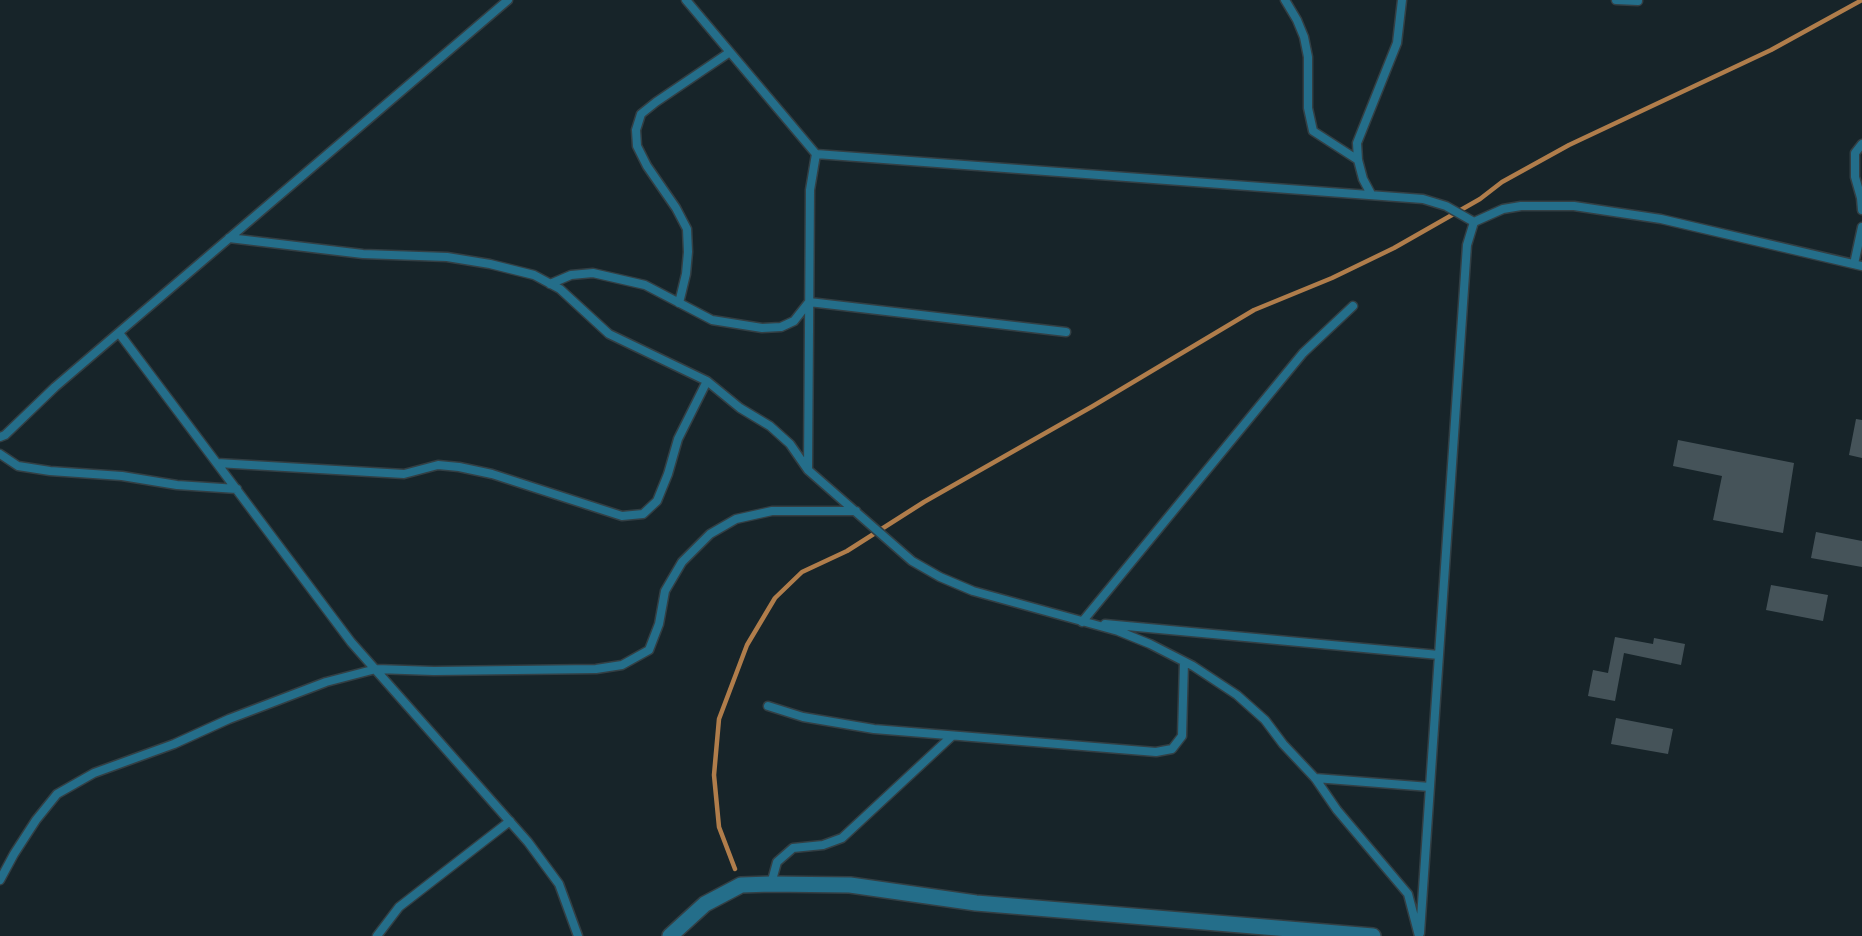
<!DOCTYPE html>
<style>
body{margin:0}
canvas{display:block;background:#172429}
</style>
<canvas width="1862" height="936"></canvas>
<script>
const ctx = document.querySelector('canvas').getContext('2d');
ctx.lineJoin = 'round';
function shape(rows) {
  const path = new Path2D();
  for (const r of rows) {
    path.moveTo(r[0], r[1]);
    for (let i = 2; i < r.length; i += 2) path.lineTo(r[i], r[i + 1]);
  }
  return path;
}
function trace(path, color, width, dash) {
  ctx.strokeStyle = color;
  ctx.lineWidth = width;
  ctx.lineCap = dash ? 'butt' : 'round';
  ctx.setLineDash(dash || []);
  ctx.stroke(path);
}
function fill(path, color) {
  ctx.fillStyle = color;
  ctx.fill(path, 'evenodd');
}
const stream = shape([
 [735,869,719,827,714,775,719,719,747,645,775,598,802,572,847,551,924,502,1093,406,1254,310,1332,278,1394,248,1480,199,1502,182,1569,145,1771,50,1862,0]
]);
const building = shape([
 [1856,419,1862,420,1862,458,1849,455],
 [1678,440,1794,463,1783,533,1713,520,1722,476,1673,466],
 [1816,532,1862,541,1862,567,1811,558],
 [1771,585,1828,595,1823,621,1766,610],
 [1615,637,1653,644,1654,638,1685,644,1681,665,1624,653,1615,701,1588,696,1593,670,1608,673],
 [1616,718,1673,729,1668,754,1611,744]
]);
const lane = shape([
 [686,0,816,154,1423,199,1446,206,1474,222],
 [1285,0,1297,20,1304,37,1308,57,1308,108,1313,131,1358,160],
 [1616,0,1638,1],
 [1862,144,1855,153,1855,177,1861,198,1862,210],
 [1371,194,1363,179,1358,160,1357,143,1397,43,1402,0],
 [1474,222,1503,209,1521,206,1574,206,1661,219,1862,266],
 [229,238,363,254,447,257,490,264,534,275,560,289,609,334,707,381,740,408,770,426,790,444,808,470,912,561,940,577,973,591,1118,631,1150,644,1193,666,1237,695,1265,720,1283,744,1315,778,1337,810,1408,894,1419,936],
 [1854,264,1862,227],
 [550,284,571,275,593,273,645,285,712,320,762,328,781,327,794,321,809,302,1066,332],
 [679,303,686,274,688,252,687,229,676,208,647,166,637,146,636,130,641,114,656,102,730,52],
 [119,333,351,642,528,842,559,884,578,936],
 [0,437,5,435,55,387,508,0],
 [0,454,18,466,50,471,122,476,177,485,237,489],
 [217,463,404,474,438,465,459,467,492,474,622,516,643,514,657,501,668,474,678,439,707,381],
 [808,469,810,190,816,154],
 [1082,622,1303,353,1353,306],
 [1105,624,1439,655],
 [768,706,803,717,874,729,1156,752,1172,749,1182,736,1184,662],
 [1315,778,1430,787],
 [0,880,14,854,36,820,57,794,94,773,174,744,229,719,326,682,376,669,434,671,596,669,622,665,649,650,659,624,665,591,682,562,710,534,736,519,772,511,856,511],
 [771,884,777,862,793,848,823,845,842,838,952,736],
 [1420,933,1467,245,1474,222],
 [377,936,399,907,510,821]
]);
const street = shape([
 [670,936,705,904,741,885,771,884,850,885,976,903,1373,936]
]);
trace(stream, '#b07d4b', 4.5);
fill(building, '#455359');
trace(lane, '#333f44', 11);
trace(street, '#333f44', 18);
trace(lane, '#246e8a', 8);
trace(street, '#246e8a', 15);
</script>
